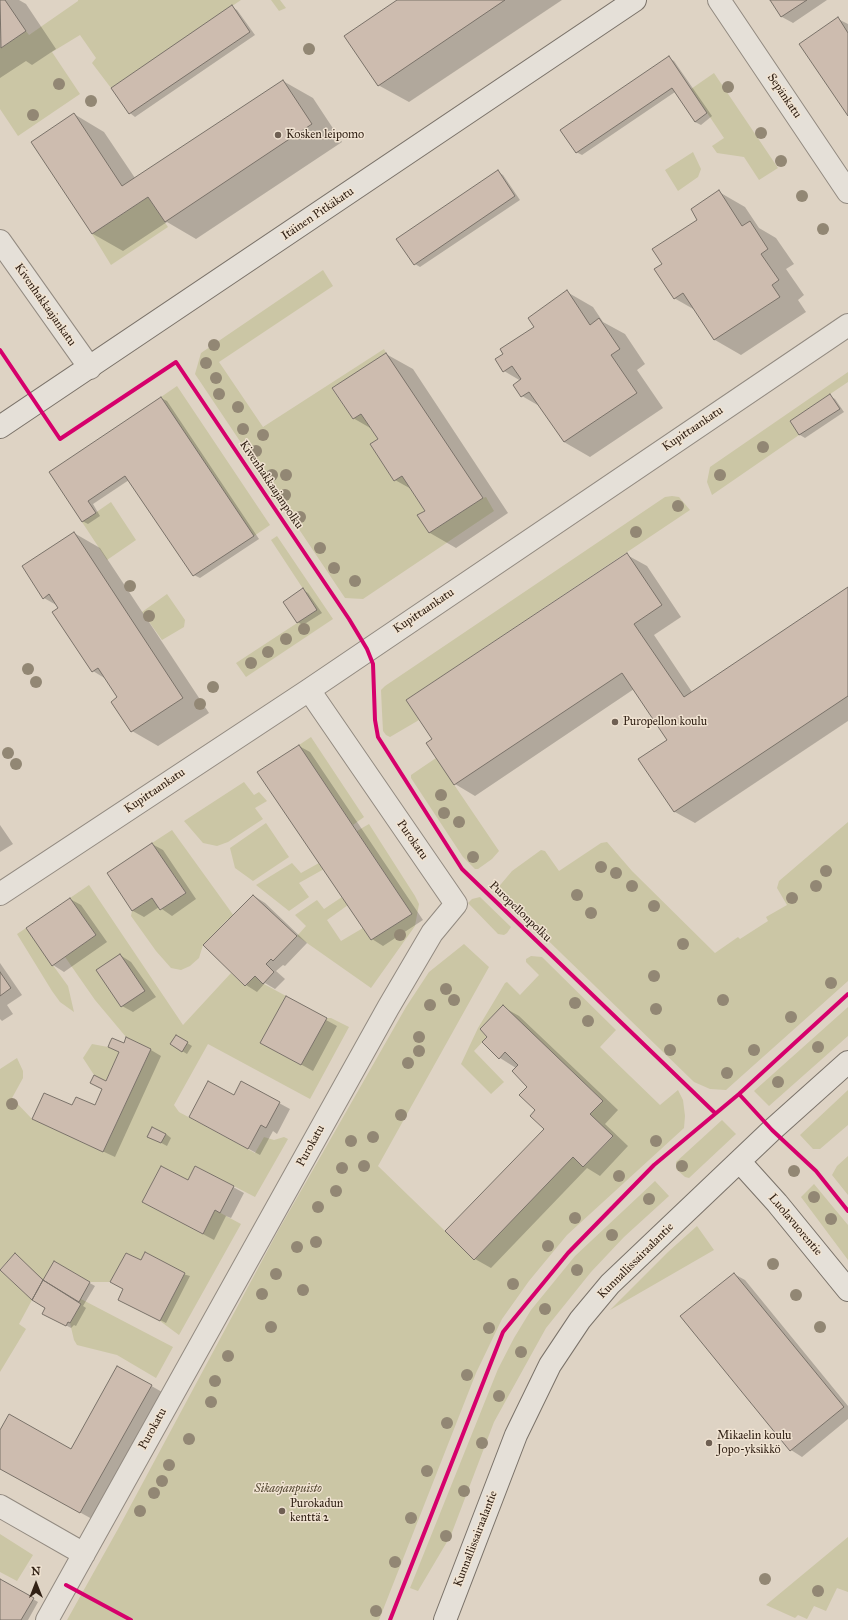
<!DOCTYPE html>
<meta charset="utf-8">
<style>
body{margin:0}
#map{position:relative;width:848px;height:1620px;overflow:hidden;background:#ded3c4;font-family:"IM FELL Great Primer",serif}
canvas{display:block}
.north{position:absolute;left:16px;top:1564px;width:40px;height:40px;-webkit-text-stroke:3px #f0e3d2;paint-order:stroke;rotate:0deg;font-size:11px;font-weight:700;line-height:16px;text-align:center;color:#312115}
.north::after{content:'';display:block;margin:auto;width:14px;height:18px;background:#312115;clip-path:polygon(50% 0,100% 100%,50% 72%,0 100%)}
</style>
<div id="map">
<canvas width="848" height="1620"></canvas>
<div class="north">N</div>
</div>
<script>
const ctx = document.querySelector('canvas').getContext('2d');
ctx.lineJoin = 'round';
function fill(path, color) {
  ctx.fillStyle = color;
  ctx.fill(path, 'evenodd');
}
function shape(rows) {
  const path = new Path2D();
  for (const r of rows) {
    path.moveTo(r[0], r[1]);
    for (let i = 2; i < r.length; i += 2) path.lineTo(r[i], r[i + 1]);
  }
  return path;
}
function trace(path, color, width, dash) {
  ctx.strokeStyle = color;
  ctx.lineWidth = width;
  ctx.lineCap = dash ? 'butt' : 'round';
  ctx.setLineDash(dash || []);
  ctx.stroke(path);
}
function label(font, color, halo, rows, align = 'center') {
  ctx.font = font + ' "IM FELL Great Primer",serif';
  ctx.lineWidth = 3;
  ctx.setLineDash([]);
  ctx.textBaseline = 'middle';
  ctx.strokeStyle = halo;
  ctx.fillStyle = color;
  for (const [text, x, y, turn = 0] of rows) {
    ctx.save();
    ctx.translate(x, y);
    ctx.rotate((+turn || 0) * Math.PI / 180);
    ctx.textAlign = isNaN(turn) ? turn : align;
    if (halo) ctx.strokeText(text, 0, 0);
    ctx.fillText(text, 0, 0);
    ctx.restore();
  }
}
const green = shape([
 [78,0,241,0,111,88,92,63,96,58,80,35,52,52,80,94,18,136,0,109,0,46,1,48,26,31,29,35,78,1],
 [271,0,280,0,286,8,279,11],
 [714,73,778,168,759,180,744,157,717,153,712,146,724,138,691,89],
 [693,152,701,169,698,177,678,191,665,170],
 [148,197,168,227,111,265,92,234],
 [323,270,333,286,219,362,263,427,384,349,386,353,332,389,353,419,361,414,378,439,370,444,394,481,402,476,425,511,418,516,429,533,483,498,486,497,494,511,363,599,345,598,195,374,201,353],
 [848,372,848,382,790,421,799,435,712,495,707,482,710,467],
 [177,386,270,525,254,536,161,397],
 [672,496,679,497,690,510,406,700,419,720,390,737,386,735,383,731,382,712,381,690,385,686,665,497],
 [111,502,136,540,107,560,82,522],
 [277,536,333,619,246,677,236,663,317,610,271,540],
 [167,594,185,620,184,627,162,640,142,612],
 [311,737,364,817,353,825,299,745],
 [436,758,499,851,492,859,478,869,475,869,463,857,411,778,411,775],
 [244,782,254,795,259,792,267,801,255,808,263,819,228,842,217,846,203,843,184,821],
 [848,822,848,981,726,1090,710,1089,694,1082,496,890,512,871,541,850,545,851,559,871,601,843,607,842,632,871,715,953,738,937,740,939,768,921,766,917,787,905,777,888,779,881],
 [266,823,289,857,253,881,235,868,230,848],
 [369,824,415,896,419,904,415,926,371,988,297,936,306,926,295,915,317,900,324,909,342,897,348,905,327,920,341,941,363,928,371,940,412,914,357,831],
 [172,830,234,916,230,920,228,919,203,945,199,958,190,966,181,970,171,968,156,951,131,916,132,911,152,898,160,910,186,893,152,843],
 [292,863,301,873,319,863,324,869,299,883,309,897,289,911,256,885],
 [89,885,183,1025,231,973,245,986,255,976,264,984,286,996,260,1043,301,1065,327,1018,331,1018,349,1027,310,1099,208,1044,174,1105,179,1112,255,1153,264,1137,274,1140,284,1137,288,1139,255,1197,195,1166,188,1180,161,1166,142,1202,202,1234,215,1210,241,1224,179,1335,160,1321,185,1273,145,1252,141,1260,126,1253,110,1282,90,1282,54,1261,43,1280,15,1253,0,1269,0,1069,17,1058,23,1071,23,1078,12,1098,32,1119,103,1152,151,1049,126,1037,95,1000,65,957,96,935,70,898],
 [480,897,511,927,507,933,504,935,498,934,468,903,472,899],
 [26,928,68,986,74,1012,60,1002,52,991,17,934],
 [464,944,489,967,378,1166,474,1259,573,1157,583,1167,613,1137,590,1114,602,1100,503,1006,480,1029,487,1037,474,1051,504,1082,491,1094,461,1064,478,1028,505,983,507,982,520,995,539,975,526,962,526,959,531,956,542,957,616,1030,600,1047,660,1105,678,1090,683,1100,685,1116,684,1128,567,1235,529,1281,502,1319,476,1373,379,1620,67,1620,118,1529,278,1231,406,1007,429,972],
 [848,1007,848,1036,769,1106,754,1091],
 [92,1044,108,1047,119,1052,106,1081,94,1075,83,1058],
 [848,1090,848,1125,820,1149,813,1149,800,1135],
 [722,1120,736,1134,689,1178,685,1177,676,1169,676,1162],
 [848,1156,848,1195,832,1175,837,1166],
 [655,1181,669,1196,624,1237,591,1272,546,1328,494,1422,451,1535,418,1591,410,1588,498,1369,514,1338,531,1310,575,1256],
 [814,1184,848,1225,848,1260,801,1197],
 [697,1226,714,1250,610,1310,668,1252],
 [0,1270,32,1300,19,1324,26,1329,0,1372],
 [81,1299,173,1347,156,1378,117,1355,77,1345,74,1340,70,1323,81,1304,79,1302],
 [0,1534,33,1555,17,1581,0,1572],
 [848,1537,848,1592,837,1588,826,1611,814,1606,807,1619,798,1615,795,1618,766,1605]
]);
const shadow = shape([
 [0,0,19,0,26,4,56,49,32,65,26,61,0,78],
 [399,0,562,0,409,102,378,85],
 [771,0,827,0,793,23,782,17],
 [232,7,237,10,255,35,135,117,130,113],
 [838,19,848,24,848,115],
 [669,58,674,61,712,116,701,125,695,122,675,92,582,155,576,152],
 [283,81,313,98,342,142,196,239,167,222,123,251,93,234,32,142,74,114,104,132,135,178],
 [498,172,503,175,520,200,420,267,415,264],
 [719,192,745,207,759,228,776,238,794,264,786,269,804,295,798,300,806,312,741,355,715,340,695,310,674,298,663,264],
 [567,292,593,307,603,322,625,334,645,364,637,370,663,408,590,457,564,442,541,407,522,396,521,381,504,371,535,327],
 [386,354,413,369,508,513,456,548,430,533,419,516,426,511,413,490,395,480,379,440,372,429,353,418],
 [830,396,835,399,844,412,805,438,800,435,791,421],
 [161,398,167,401,259,539,200,578,194,575,129,480,93,504,100,516,88,524,82,521,50,472],
 [74,533,100,548,209,713,158,746,132,731,119,697,106,679,93,671,58,606,44,598],
 [627,555,647,566,681,617,654,635,692,692,848,589,848,721,695,823,675,812,640,759,668,740,634,689,475,796,455,784],
 [303,590,308,593,322,613,303,625,297,622],
 [299,746,310,752,423,920,383,946,372,939],
 [0,825,13,844,0,852],
 [152,844,163,850,196,899,172,916,159,907,144,917,133,911,108,873],
 [254,896,265,903,307,943,285,966,283,965,276,971,285,979,275,989,265,983,257,992,246,985],
 [70,899,81,905,107,942,64,972,53,965],
 [120,955,131,962,156,997,133,1012,122,1006],
 [0,963,22,995,7,1005,13,1014,2,1021,0,1019],
 [286,998,337,1026,313,1071,273,1049],
 [503,1007,519,1016,618,1110,605,1124,628,1146,600,1176,587,1168,491,1268,475,1259,545,1129,528,1087,516,1068,500,1058,489,1037],
 [176,1036,192,1046,187,1054,171,1044],
 [124,1045,151,1050,161,1056,115,1157,33,1119,72,1107,95,1107],
 [279,1103,290,1109,277,1134,273,1131,260,1155,201,1123],
 [166,1134,171,1138,167,1146,154,1139],
 [188,1181,233,1187,244,1193,231,1218,226,1216,214,1240,154,1208],
 [15,1254,44,1280,55,1263,95,1286,83,1306,86,1308,76,1326,74,1325,71,1328,49,1316,47,1307],
 [141,1262,190,1276,166,1323,124,1302],
 [734,1274,745,1280,848,1406,848,1419,802,1457,791,1450,681,1317],
 [118,1367,162,1392,92,1519,0,1468,0,1432,71,1450],
 [0,1580,38,1602,28,1620,0,1620]
]);
const building = shape([
 [0,0,5,0,26,31,1,48,0,0],
 [397,0,505,0,378,86,344,36,397,0],
 [770,0,807,0,781,17,770,0],
 [232,5,250,32,129,114,111,88,232,5],
 [838,17,848,33,848,116,799,44,838,17],
 [669,56,707,113,695,122,672,88,576,153,560,130,669,56],
 [283,80,312,124,165,222,148,197,92,234,31,142,74,113,122,186,283,80],
 [498,170,515,196,414,265,396,239,498,170],
 [719,190,742,226,750,221,768,249,761,254,779,280,772,285,780,297,714,340,683,293,674,299,654,269,662,264,652,249,697,220,691,209,719,190],
 [567,290,590,325,599,318,620,349,611,355,637,393,564,442,529,392,521,397,513,385,521,379,512,366,503,372,495,359,503,354,500,349,534,327,528,318,567,290],
 [386,353,483,498,429,533,417,515,425,511,402,476,394,481,370,444,378,439,361,414,353,419,332,388,386,353],
 [830,394,840,409,799,435,790,421,830,394],
 [161,397,254,536,193,576,125,476,88,501,96,513,82,522,49,472,161,397],
 [74,532,183,698,131,732,111,702,117,697,98,668,92,672,52,612,58,608,49,594,43,599,22,566,74,532],
 [627,553,662,605,634,624,684,697,848,587,848,696,674,812,638,759,667,740,622,673,454,785,426,743,432,739,406,700,627,553],
 [303,588,317,610,297,623,283,602,303,588],
 [299,745,412,914,371,940,257,772,299,745],
 [152,843,186,893,160,910,152,898,132,911,107,873,152,843],
 [253,895,297,936,273,961,271,959,266,964,274,972,263,984,255,976,245,986,203,945,253,895],
 [70,898,96,935,52,966,26,928,70,898],
 [120,954,145,991,121,1007,96,970,120,954],
 [0,972,11,988,0,996,0,972],
 [286,996,327,1018,301,1065,260,1043,286,996],
 [503,1005,603,1101,590,1114,613,1136,583,1167,573,1157,474,1260,445,1231,544,1129,530,1116,535,1110,519,1095,527,1087,512,1071,518,1065,505,1052,499,1059,482,1042,487,1037,480,1029,503,1005],
 [176,1035,188,1042,182,1052,170,1044,176,1035],
 [126,1037,151,1049,103,1152,32,1119,44,1093,72,1105,76,1097,95,1105,102,1089,90,1083,94,1075,106,1081,119,1052,108,1047,110,1042,112,1038,124,1043,126,1037],
 [208,1081,234,1095,241,1081,280,1102,266,1128,261,1125,248,1149,189,1117,208,1081],
 [152,1127,166,1134,161,1143,147,1137,152,1127],
 [161,1166,188,1180,195,1166,234,1186,220,1213,215,1210,203,1234,142,1202,161,1166],
 [145,1252,185,1273,160,1321,118,1300,123,1289,110,1282,126,1253,141,1260,145,1252],
 [15,1253,43,1280,32,1300,0,1270,15,1253],
 [54,1261,90,1282,79,1302,43,1280,54,1261],
 [734,1273,844,1407,790,1451,680,1316,734,1273],
 [43,1280,81,1304,70,1323,68,1322,66,1326,42,1314,45,1308,32,1300,43,1280],
 [117,1366,152,1385,80,1513,0,1469,0,1430,9,1414,71,1449,117,1366],
 [0,1579,34,1598,21,1620,0,1620,0,1579]
]);
const street = shape([
 [719,0,848,192],
 [0,241,90,368],
 [0,894,309,690,848,325],
 [0,1506,84,1554],
 [47,1620,388,1008,432,933,456,904,309,690]
]);
const secondary = shape([
 [0,427,635,0],
 [740,1162,777,1203,848,1290],
 [445,1620,516,1435,550,1365,580,1320,610,1284,772,1130,848,1062]
]);
const cycleway = shape([
 [0,350,60,439,176,362,349,619,367,649,373,664,375,720,378,737,462,869,715,1113],
 [739,1094,772,1130,816,1171,848,1211],
 [66,1585,131,1620],
 [390,1620,503,1332,568,1253,654,1165,739,1094,848,994]
]);
const trees = [
 [309,49],
 [59,84],
 [728,87],
 [91,101],
 [33,115],
 [761,133],
 [781,161],
 [802,196],
 [823,229],
 [214,345],
 [206,363],
 [216,378],
 [219,394],
 [238,407],
 [243,429],
 [263,435],
 [763,447],
 [256,451],
 [272,475],
 [286,475],
 [720,475],
 [285,495],
 [678,506],
 [300,517],
 [636,532],
 [320,548],
 [334,568],
 [355,581],
 [130,586],
 [149,616],
 [304,629],
 [286,639],
 [268,652],
 [251,663],
 [28,669],
 [36,682],
 [213,687],
 [200,704],
 [8,753],
 [16,764],
 [441,795],
 [444,813],
 [459,822],
 [473,857],
 [601,867],
 [826,871],
 [616,873],
 [632,886],
 [816,886],
 [577,895],
 [792,898],
 [654,906],
 [591,913],
 [400,935],
 [683,944],
 [654,976],
 [831,983],
 [446,989],
 [454,1000],
 [723,1000],
 [575,1003],
 [430,1005],
 [656,1009],
 [791,1017],
 [588,1021],
 [419,1037],
 [818,1047],
 [670,1050],
 [754,1050],
 [419,1051],
 [408,1063],
 [727,1073],
 [778,1082],
 [12,1104],
 [401,1115],
 [373,1137],
 [351,1141],
 [656,1141],
 [364,1166],
 [682,1166],
 [342,1168],
 [794,1171],
 [619,1176],
 [336,1191],
 [814,1197],
 [649,1199],
 [318,1207],
 [575,1218],
 [831,1219],
 [612,1235],
 [316,1242],
 [548,1246],
 [297,1247],
 [773,1264],
 [577,1270],
 [276,1274],
 [513,1284],
 [303,1290],
 [262,1294],
 [796,1295],
 [545,1309],
 [271,1327],
 [820,1327],
 [489,1328],
 [521,1352],
 [228,1356],
 [467,1375],
 [215,1381],
 [499,1396],
 [211,1402],
 [447,1423],
 [189,1439],
 [482,1443],
 [169,1465],
 [427,1471],
 [162,1481],
 [464,1491],
 [154,1493],
 [140,1511],
 [411,1518],
 [446,1536],
 [395,1562],
 [765,1579],
 [818,1591],
 [376,1611]
];
const markers = [
 [278,135,4,"#6e5f52"],
 [615,722,4,"#6e5f52"],
 [709,1443,4,"#6e5f52"],
 [282,1511,4,"#6e5f52"]
];
const streetNames = [
 ["Sepänkatu",784,96,56],
 ["Itäinen Pitkäkatu",318,214,-34],
 ["Kivenhakkaajankatu",45,305,55],
 ["Kupittaankatu",693,429,-34],
 ["Kivenhakkaajanpolku",271,485,56],
 ["Kupittaankatu",424,611,-34],
 ["Kupittaankatu",155,791,-34],
 ["Purokatu",412,840,55],
 ["Puropellonpolku",520,912,44],
 ["Purokatu",311,1146,-61],
 ["Luolavuorentie",795,1225,50],
 ["Kunnallissairaalantie",636,1261,-45],
 ["Purokatu",153,1429,-61],
 ["Kunnallissairaalantie",476,1539,-69]
];
const poiNames = [
 ["Kosken leipomo",286,135],
 ["Puropellon koulu",623,722],
 ["Mikaelin koulu",717,1436],
 ["Jopo-yksikkö",717,1450],
 ["Purokadun",290,1504],
 ["kenttä 2",290,1518]
];
const parkNames = [
 ["Sikaojanpuisto",288,1489]
];
fill(green, '#cbc6a5');
fill(shadow, '#0003');
fill(building, '#cdbcaf');
trace(building, '#7a7269', 1);
trace(street, '#928a80', 24);
trace(secondary, '#7a7269', 24);
trace(street, '#e5e0d8', 22);
trace(secondary, '#e5e0d8', 22);
trace(cycleway, '#d6006c', 4);
ctx.fillStyle = '#928774';
for (const [x, y] of trees) {
  ctx.beginPath();
  ctx.arc(x, y, 6, 0, 2 * Math.PI);
  ctx.fill();
}
for (const [x, y, r, color] of markers) {
  const dot = new Path2D();
  dot.arc(x, y, r, 0, 2 * Math.PI);
  ctx.fillStyle = color;
  ctx.fill(dot);
  trace(dot, '#f0e3d2', 1.5);
}
label('12px', '#312115', '#f0e3d2', streetNames);
label('12px', '#312115', '#f0e3d2', poiNames, 'left');
label('italic 12px', '#544832', '#f0e3d2', parkNames);
</script>
